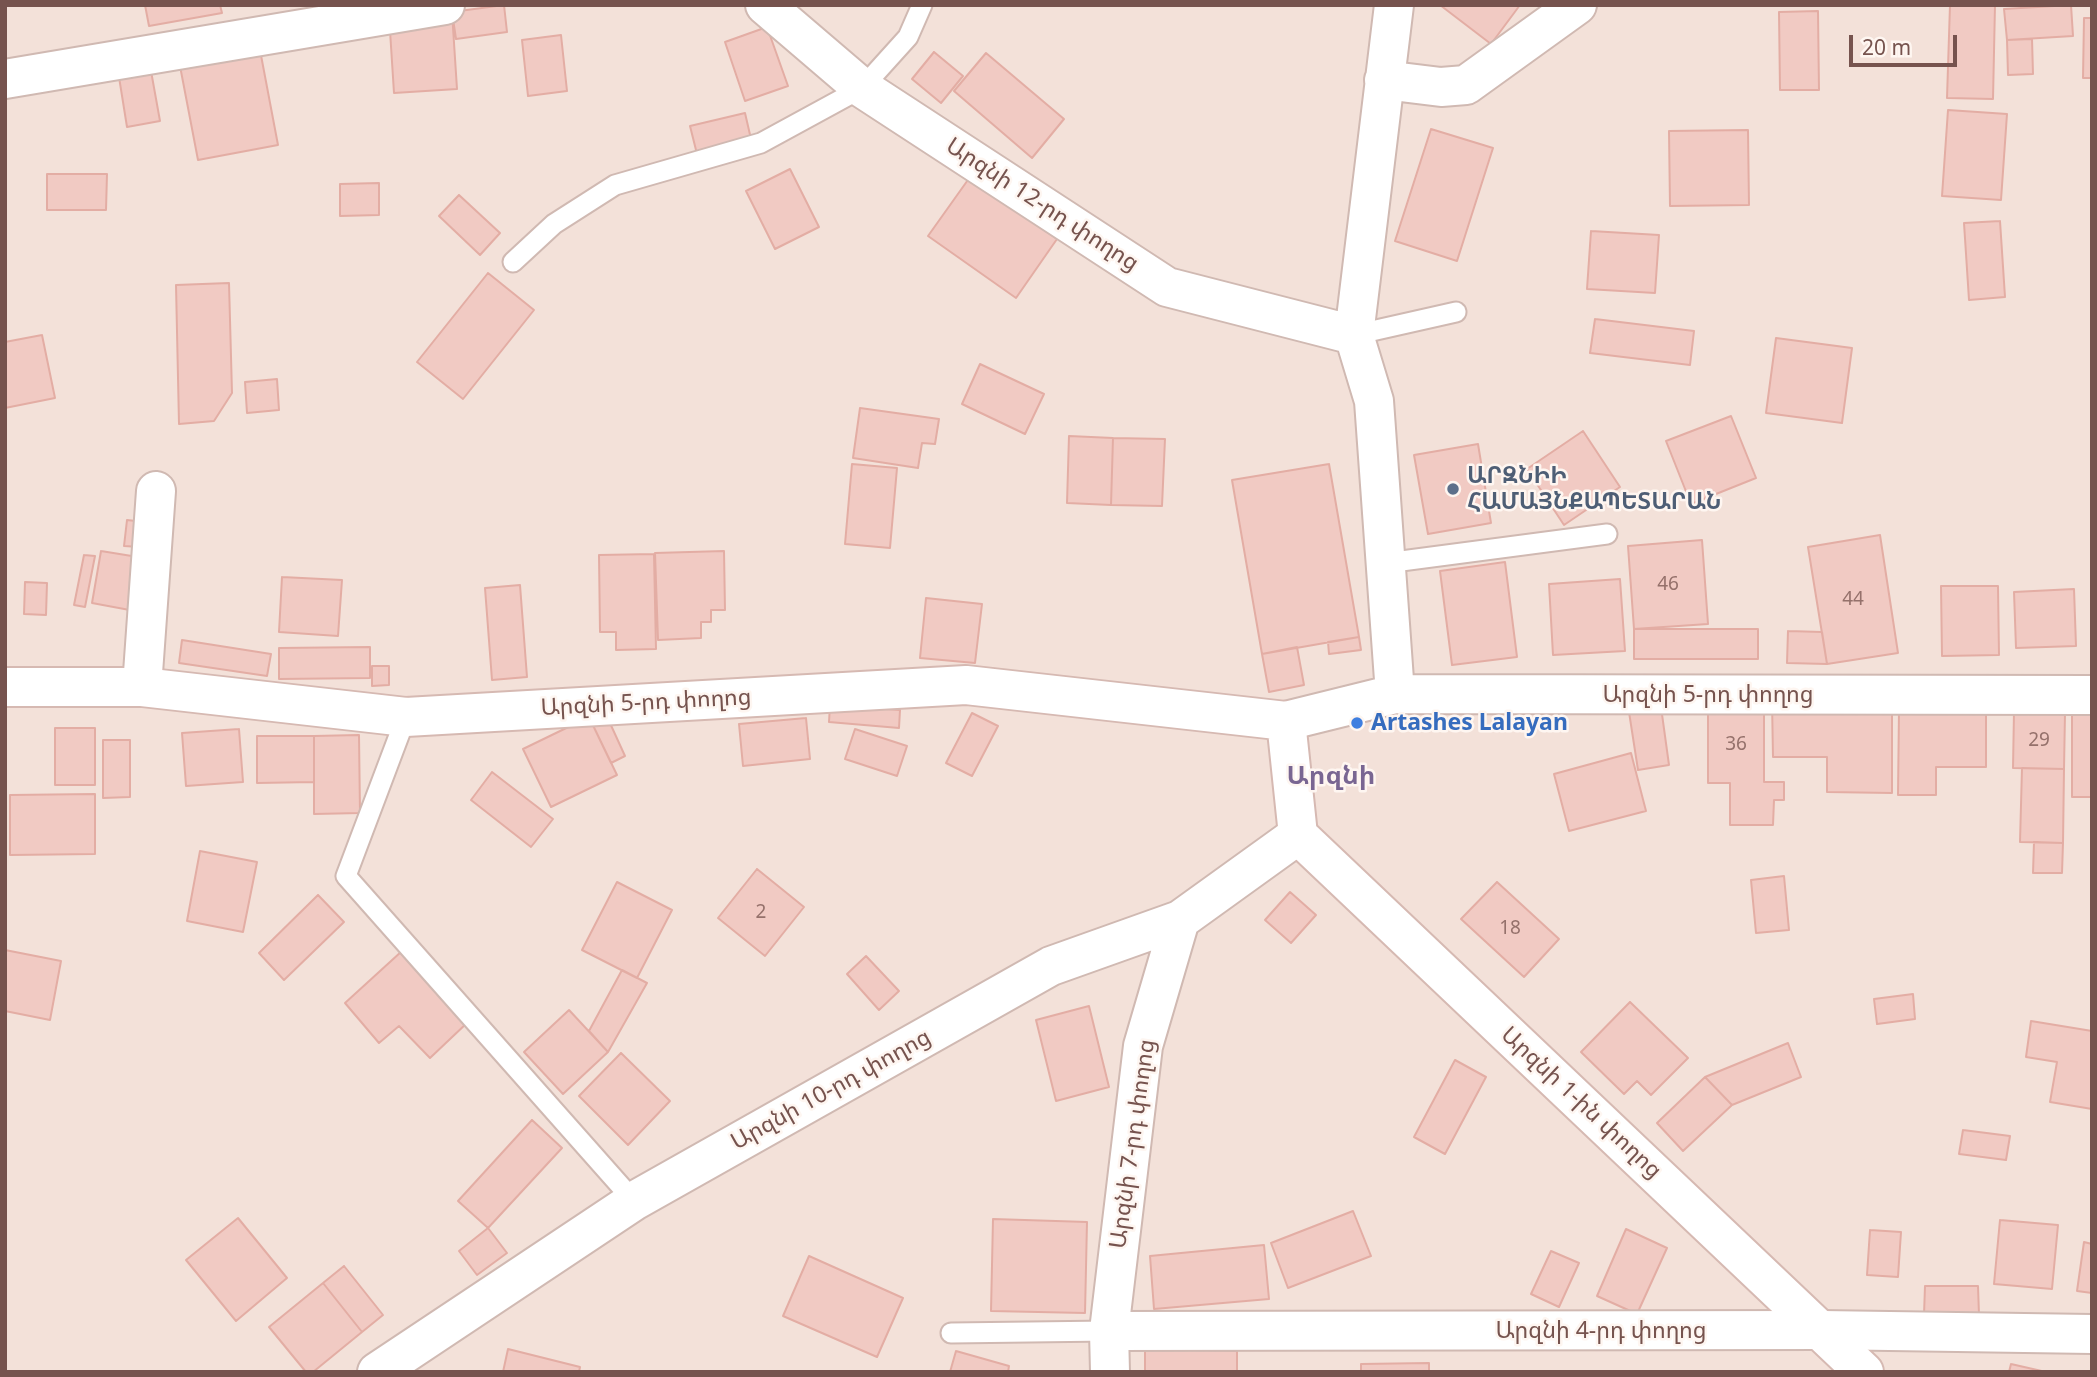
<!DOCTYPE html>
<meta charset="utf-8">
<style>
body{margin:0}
#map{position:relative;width:2097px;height:1377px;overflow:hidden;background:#fcf1ea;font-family:"Noto Sans",sans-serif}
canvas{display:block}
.frame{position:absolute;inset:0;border:7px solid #76534e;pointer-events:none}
.scale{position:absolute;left:1849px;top:35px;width:108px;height:32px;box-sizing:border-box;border:4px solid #76534e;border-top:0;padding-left:9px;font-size:21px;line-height:24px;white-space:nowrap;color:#76534e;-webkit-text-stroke:5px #fef6f1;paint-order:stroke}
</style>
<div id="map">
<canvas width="2097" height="1377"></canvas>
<div class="frame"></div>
<div class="scale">20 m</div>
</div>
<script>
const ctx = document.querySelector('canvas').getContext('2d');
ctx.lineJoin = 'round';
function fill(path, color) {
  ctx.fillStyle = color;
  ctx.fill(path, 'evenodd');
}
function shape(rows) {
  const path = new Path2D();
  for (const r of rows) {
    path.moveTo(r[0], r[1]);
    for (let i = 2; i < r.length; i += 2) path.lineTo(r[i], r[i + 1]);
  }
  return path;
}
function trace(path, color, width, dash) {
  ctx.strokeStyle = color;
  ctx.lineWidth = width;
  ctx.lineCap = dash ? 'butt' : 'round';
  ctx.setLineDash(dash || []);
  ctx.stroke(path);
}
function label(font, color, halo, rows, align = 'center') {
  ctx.font = font + ' "Noto Sans","Noto Sans Armenian",sans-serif';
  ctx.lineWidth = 5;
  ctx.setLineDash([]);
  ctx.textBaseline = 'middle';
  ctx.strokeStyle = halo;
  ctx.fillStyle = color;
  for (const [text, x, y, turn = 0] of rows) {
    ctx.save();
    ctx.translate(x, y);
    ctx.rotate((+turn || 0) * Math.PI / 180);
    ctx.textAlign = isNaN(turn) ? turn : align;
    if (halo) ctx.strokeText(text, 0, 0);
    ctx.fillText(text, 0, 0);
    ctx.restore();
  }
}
const residential = shape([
 [5,5,2092,5,2092,1372,5,1372]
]);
const building = shape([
 [145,5,220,5,222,13,149,26,145,5],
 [504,5,507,32,456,39,452,12,504,5],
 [1440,5,1520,5,1491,44,1440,5],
 [1950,5,1995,5,1993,99,1947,98,1950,5],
 [2071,5,2073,36,2007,40,2004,9,2071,5],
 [1818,11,1819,90,1780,90,1779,12,1818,11],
 [452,12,457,89,394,93,389,15,452,12],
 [2084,18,2092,18,2092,78,2083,78,2084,18],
 [767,27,788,86,745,101,725,42,767,27],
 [561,35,567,91,528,96,522,40,561,35],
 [2032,39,2033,74,2008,75,2007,40,2032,39],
 [260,50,278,145,198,160,180,66,260,50],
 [934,52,963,76,941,103,912,79,934,52],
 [986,53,1064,119,1032,158,954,91,986,53],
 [151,71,160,121,127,127,119,77,151,71],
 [1948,110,2007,114,2001,200,1942,196,1948,110],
 [745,113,751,139,697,154,690,126,745,113],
 [1431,129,1493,148,1457,261,1395,241,1431,129],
 [1748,130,1749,205,1670,206,1669,131,1748,130],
 [790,169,819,227,775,249,746,191,790,169],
 [47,174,107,174,106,210,47,210,47,174],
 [970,177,1057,239,1016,298,928,236,970,177],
 [379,183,379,215,340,216,340,184,379,183],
 [459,195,500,233,480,255,439,216,459,195],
 [2000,221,2005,297,1969,300,1964,223,2000,221],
 [1591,231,1659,235,1655,293,1587,289,1591,231],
 [488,273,534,310,463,399,417,362,488,273],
 [229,283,232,393,214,421,179,424,176,285,229,283],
 [1595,319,1694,331,1690,365,1590,353,1595,319],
 [42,335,55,398,5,408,5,342,42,335],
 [1776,338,1852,348,1842,423,1766,413,1776,338],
 [980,364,1044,394,1025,434,962,404,980,364],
 [277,379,279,410,247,413,245,382,277,379],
 [860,408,939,419,935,444,922,443,918,468,853,458,860,408],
 [1731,416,1756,478,1691,504,1666,441,1731,416],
 [1583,431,1620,487,1564,525,1527,469,1583,431],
 [1069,436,1113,438,1111,505,1067,503,1069,436],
 [1113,438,1165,439,1162,506,1111,505,1113,438],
 [1478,444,1491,523,1428,534,1414,455,1478,444],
 [852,464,897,468,890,548,845,544,852,464],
 [1329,464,1359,637,1262,654,1232,480,1329,464],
 [127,520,144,522,140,547,124,546,127,520],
 [1880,535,1898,653,1827,664,1808,547,1880,535],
 [1702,540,1708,624,1634,629,1628,546,1702,540],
 [101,551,144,558,135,611,92,603,101,551],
 [724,551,725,610,711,610,711,622,701,622,701,638,658,640,655,553,724,551],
 [654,554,656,649,616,650,616,632,600,632,599,555,654,554],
 [84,555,95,556,85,607,74,605,84,555],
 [1505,562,1517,657,1452,665,1440,571,1505,562],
 [282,577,342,580,338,636,279,632,282,577],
 [1620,579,1625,651,1553,655,1549,584,1620,579],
 [25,582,47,583,46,615,24,614,25,582],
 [520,585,527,677,492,680,485,588,520,585],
 [1941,586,1998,586,1999,655,1942,656,1941,586],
 [2074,589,2076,646,2016,648,2014,592,2074,589],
 [926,598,982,604,975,663,920,658,926,598],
 [1634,629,1758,629,1758,659,1634,659,1634,629],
 [1788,631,1822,632,1827,664,1787,663,1788,631],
 [1359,637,1361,650,1329,654,1328,642,1359,637],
 [182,640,271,654,267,676,179,663,182,640],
 [370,647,370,678,279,679,279,648,370,647],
 [1297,647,1304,685,1269,692,1262,654,1297,647],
 [372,666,389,666,389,685,372,686,372,666],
 [1772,701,1892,701,1892,793,1827,792,1827,757,1773,757,1772,701],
 [830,705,900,710,899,728,829,722,830,705],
 [1661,707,1669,765,1638,770,1629,712,1661,707],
 [1708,709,1764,709,1764,782,1784,782,1784,800,1774,800,1773,825,1730,825,1730,783,1708,783,1708,709],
 [604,710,625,756,611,763,589,717,604,710],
 [1899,710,1986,710,1986,767,1936,767,1936,795,1898,795,1899,710],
 [2014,712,2065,713,2064,769,2013,768,2014,712],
 [972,713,998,726,972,776,946,763,972,713],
 [2072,713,2092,713,2092,797,2072,797,2072,713],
 [589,717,617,775,551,807,523,749,589,717],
 [806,718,810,759,743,766,739,724,806,718],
 [55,728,95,728,95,785,55,785,55,728],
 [239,729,243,782,186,786,182,733,239,729],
 [855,729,907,746,897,776,845,759,855,729],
 [359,735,360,813,314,814,314,736,359,735],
 [257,736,314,736,314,782,257,783,257,736],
 [103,740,130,740,130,797,103,798,103,740],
 [1631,753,1646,811,1569,831,1554,774,1631,753],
 [2022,768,2064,769,2063,843,2020,842,2022,768],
 [492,772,553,819,531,847,471,800,492,772],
 [95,794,95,854,10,855,10,795,95,794],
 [2034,842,2063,843,2062,873,2033,873,2034,842],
 [200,851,257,862,243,932,187,921,200,851],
 [757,869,804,907,765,956,718,918,757,869],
 [1784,876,1789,930,1756,933,1751,880,1784,876],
 [617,882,672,910,637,978,582,950,617,882],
 [1497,882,1559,939,1524,977,1461,919,1497,882],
 [1290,892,1316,915,1291,943,1265,920,1290,892],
 [318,895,344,922,284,980,259,953,318,895],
 [5,950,61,961,50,1020,5,1011,5,950],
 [402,951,468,1022,430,1058,399,1026,379,1043,345,1003,402,951],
 [866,956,899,991,879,1010,847,974,866,956],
 [622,970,647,983,608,1052,589,1031,622,970],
 [1913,994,1915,1019,1877,1024,1874,999,1913,994],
 [1630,1002,1688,1058,1651,1095,1637,1081,1624,1094,1581,1052,1630,1002],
 [1089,1006,1109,1087,1056,1101,1036,1020,1089,1006],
 [569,1010,608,1052,563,1094,524,1052,569,1010],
 [2031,1021,2092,1031,2092,1109,2050,1102,2057,1062,2026,1057,2031,1021],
 [1788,1043,1801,1077,1732,1105,1705,1077,1788,1043],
 [621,1053,670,1101,628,1145,579,1096,621,1053],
 [1455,1060,1486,1077,1445,1154,1414,1137,1455,1060],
 [1705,1077,1732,1105,1683,1151,1657,1123,1705,1077],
 [532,1120,562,1148,488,1228,458,1201,532,1120],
 [1963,1130,2010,1136,2006,1160,1959,1154,1963,1130],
 [1353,1211,1371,1256,1288,1288,1271,1243,1353,1211],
 [238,1218,287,1278,236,1321,186,1260,238,1218],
 [993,1219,1087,1222,1085,1313,991,1311,993,1219],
 [2000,1220,2058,1225,2052,1289,1994,1284,2000,1220],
 [488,1228,507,1253,477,1275,459,1251,488,1228],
 [1626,1229,1667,1248,1637,1314,1597,1296,1626,1229],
 [1870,1230,1901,1232,1898,1277,1867,1275,1870,1230],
 [2084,1242,2092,1244,2092,1293,2077,1291,2084,1242],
 [1264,1245,1269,1299,1154,1309,1150,1256,1264,1245],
 [1551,1251,1579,1263,1559,1307,1531,1294,1551,1251],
 [809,1256,903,1298,877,1357,783,1316,809,1256],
 [344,1266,383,1315,362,1332,323,1283,344,1266],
 [323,1283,362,1332,313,1372,306,1372,269,1327,323,1283],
 [1925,1286,1978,1286,1979,1315,1924,1315,1925,1286],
 [508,1349,580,1367,579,1372,503,1372,508,1349],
 [1145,1349,1237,1351,1237,1372,1145,1372,1145,1349],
 [956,1351,1009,1366,1008,1372,950,1372,956,1351],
 [1429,1363,1429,1372,1361,1372,1361,1364,1429,1363],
 [2011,1364,2046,1372,2009,1372,2011,1364]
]);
const lane = shape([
 [513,262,554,224,615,185,761,143,862,88,908,37,922,5],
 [1354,335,1456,312],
 [1386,563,1607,534],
 [406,717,346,876,634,1201],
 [951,1333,1109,1331]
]);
const street = shape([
 [765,5,862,88,1167,287,1354,335],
 [1394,5,1354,335,1374,401,1395,694],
 [5,79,445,5],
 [1384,80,1441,87,1466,85,1577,5],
 [142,687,156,491],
 [1286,721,1395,694,2092,695],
 [1109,1331,1822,1330,2092,1334],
 [377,1372,634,1201,1051,966,1180,920,1298,835],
 [1110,1372,1109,1331,1143,1046,1180,920]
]);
const secondary = shape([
 [5,687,142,687,406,717,966,685,1286,721,1298,835,1864,1372]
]);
const markers = [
 [1453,489,7,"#5c6f8a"],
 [1357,723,7,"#3f7fe0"]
];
const numberNames = [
 ["46",1668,585],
 ["44",1853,600],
 ["29",2039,741],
 ["36",1736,745],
 ["2",761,913],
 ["18",1510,929]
];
const streetNames = [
 ["Արզնի 12-րդ փողոց",1042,205,33],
 ["Արզնի 5-րդ փողոց",1708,695],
 ["Արզնի 5-րդ փողոց",646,703,-3],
 ["Արզնի 10-րդ փողոց",831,1090,-29],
 ["Արզնի 1-ին փողոց",1581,1103,43],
 ["Արզնի 7-րդ փողոց",1133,1144,-82],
 ["Արզնի 4-րդ փողոց",1601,1331]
];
const serviceNames = [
 ["ԱՐԶՆԻԻ",1467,476],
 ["ՀԱՄԱՅՆՔԱՊԵՏԱՐԱՆ",1467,502]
];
const shopNames = [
 ["Artashes Lalayan",1371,723]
];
const quarterNames = [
 ["Արզնի",1331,777]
];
fill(residential, '#f3e1d9');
fill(building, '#f1cac3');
trace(building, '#e3ada4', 2);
trace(lane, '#d0b9b2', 23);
trace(street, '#d0b9b2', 42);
trace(secondary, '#d6b9b2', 42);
trace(lane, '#fff', 19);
trace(street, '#fff', 38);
trace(secondary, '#fff', 38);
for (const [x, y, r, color] of markers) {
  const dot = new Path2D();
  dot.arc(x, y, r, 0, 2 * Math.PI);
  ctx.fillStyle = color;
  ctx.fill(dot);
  trace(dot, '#fef6f1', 2.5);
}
label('19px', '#95716b', null, numberNames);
label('23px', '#76534e', '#fef6f1', streetNames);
label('bold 23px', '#4e5e75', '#fef6f1', serviceNames, 'left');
label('bold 23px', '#366cbe', '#fef6f1', shopNames, 'left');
label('bold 26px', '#796692', '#fef6f1', quarterNames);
</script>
